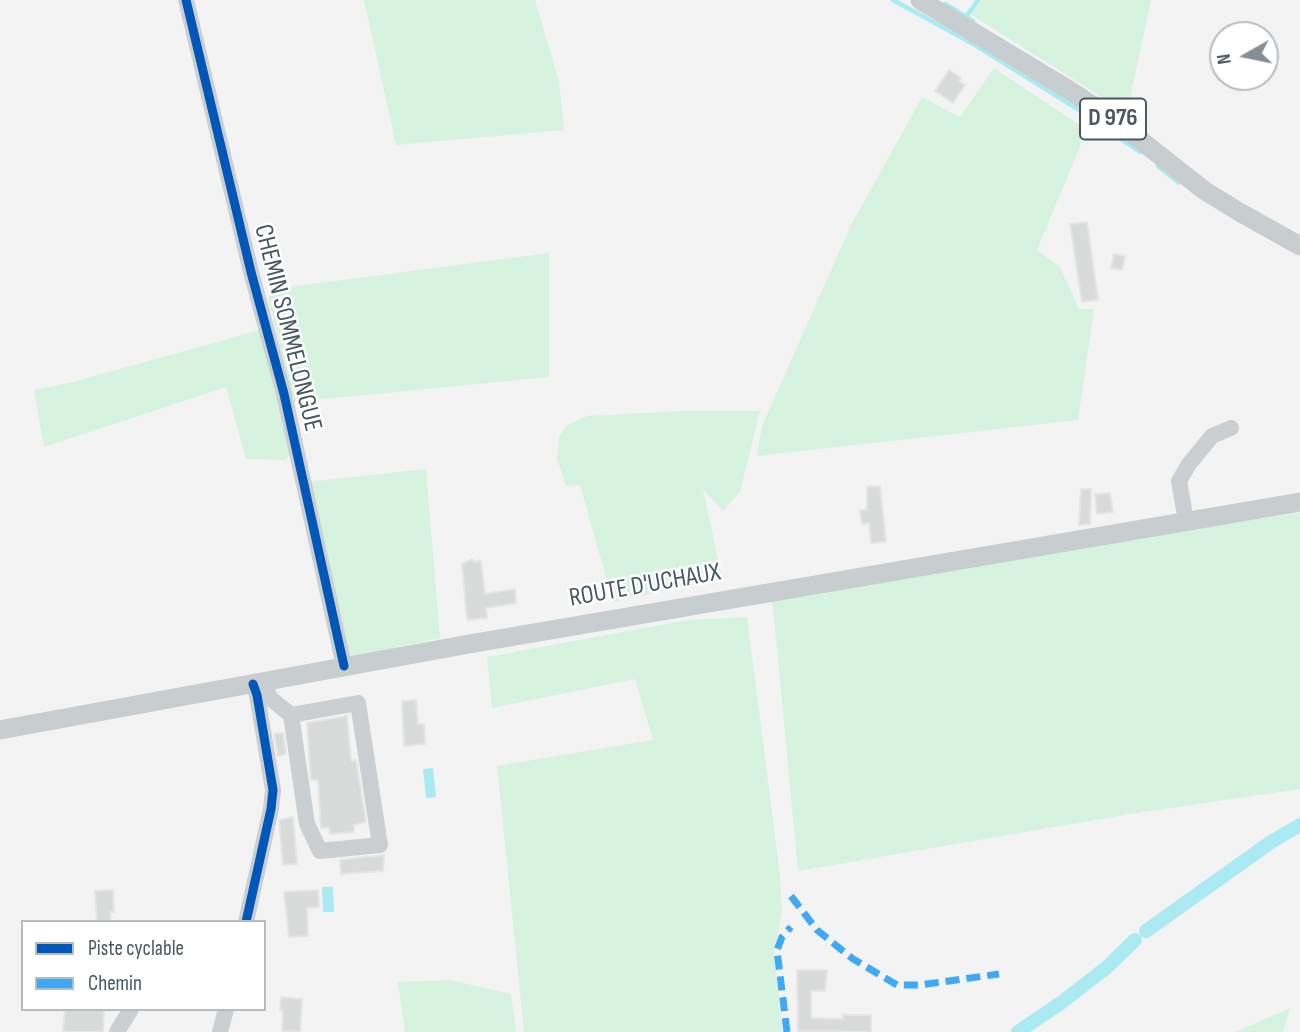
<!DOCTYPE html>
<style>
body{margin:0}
#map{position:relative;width:1300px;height:1032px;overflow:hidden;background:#f3f3f3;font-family:"Sofia Sans Condensed",sans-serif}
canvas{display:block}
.legend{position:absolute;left:21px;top:920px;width:245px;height:91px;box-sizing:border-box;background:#fff;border:2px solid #b6bcc0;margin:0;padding:9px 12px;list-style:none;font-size:21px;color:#485761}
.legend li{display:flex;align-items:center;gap:14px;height:35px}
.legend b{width:35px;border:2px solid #b6bcc0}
.north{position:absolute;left:1209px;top:21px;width:70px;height:70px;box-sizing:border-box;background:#fff;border:2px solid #b6bcc0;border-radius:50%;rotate:261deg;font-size:19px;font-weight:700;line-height:28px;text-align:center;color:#485761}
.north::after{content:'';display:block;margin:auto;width:24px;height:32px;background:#848e94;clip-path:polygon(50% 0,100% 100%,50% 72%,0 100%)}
</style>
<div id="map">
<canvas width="1300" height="1032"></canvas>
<ul class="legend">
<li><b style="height:9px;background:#0057b8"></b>Piste cyclable</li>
<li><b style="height:9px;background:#3fa9f5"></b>Chemin</li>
</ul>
<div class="north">N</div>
</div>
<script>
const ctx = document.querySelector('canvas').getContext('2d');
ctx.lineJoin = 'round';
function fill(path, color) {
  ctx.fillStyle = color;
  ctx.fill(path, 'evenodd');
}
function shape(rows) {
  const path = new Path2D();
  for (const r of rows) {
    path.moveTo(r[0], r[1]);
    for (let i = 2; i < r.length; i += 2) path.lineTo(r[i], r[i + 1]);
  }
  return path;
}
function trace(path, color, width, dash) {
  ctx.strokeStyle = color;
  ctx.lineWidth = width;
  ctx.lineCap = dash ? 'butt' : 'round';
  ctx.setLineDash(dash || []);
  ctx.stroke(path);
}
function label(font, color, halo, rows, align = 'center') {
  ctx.font = font + ' "Sofia Sans Condensed",sans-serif';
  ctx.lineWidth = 5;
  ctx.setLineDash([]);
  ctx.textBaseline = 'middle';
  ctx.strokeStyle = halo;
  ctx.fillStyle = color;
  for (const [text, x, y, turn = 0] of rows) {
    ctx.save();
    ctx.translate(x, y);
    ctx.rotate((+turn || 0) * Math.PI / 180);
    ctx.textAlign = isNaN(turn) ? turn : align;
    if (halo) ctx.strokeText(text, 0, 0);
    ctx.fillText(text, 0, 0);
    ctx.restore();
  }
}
const green = shape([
 [364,0,535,0,559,81,564,130,396,145],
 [980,0,1151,0,1127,113,970,14],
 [994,68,1087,130,1037,250,1060,267,1079,309,1094,309,1078,420,757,456,762,426,851,225,922,97,960,117],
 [549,253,549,377,293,402,268,297,281,288],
 [260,330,292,454,284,460,246,459,226,387,44,447,34,390,73,382],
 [682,411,760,411,740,492,723,511,703,489,722,578,613,602,580,485,566,486,557,459,559,437,566,426,587,416],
 [426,469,440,638,349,658,308,482],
 [1300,513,1300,789,1130,814,798,871,772,596,1075,546],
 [747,617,780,875,782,912,774,952,782,1032,524,1032,497,766,653,740,635,679,492,708,487,657,688,620],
 [450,980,511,994,516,1032,405,1032,398,982],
 [1290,1008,1283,1032,1236,1032]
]);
const water = shape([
 [433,768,436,797,426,798,423,769],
 [322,887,333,887,334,912,323,912]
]);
const stream = shape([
 [893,0,975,45,1076,108,1140,152],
 [945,4,973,21],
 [966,17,978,0],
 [1158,166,1178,182]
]);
const canal = shape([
 [1146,931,1271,842,1300,825],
 [1018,1032,1062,1002,1106,968,1135,940]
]);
const building = shape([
 [949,70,961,78,959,81,965,85,953,103,935,91,949,70],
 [1087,222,1098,300,1082,302,1070,224,1087,222],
 [1114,254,1125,256,1122,270,1111,268,1114,254],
 [880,486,886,542,871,543,869,523,862,524,860,510,867,510,867,487,880,486],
 [1081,489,1091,489,1090,524,1079,525,1081,489],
 [1110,493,1113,512,1097,514,1095,494,1110,493],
 [473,559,474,562,481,561,485,594,515,589,516,603,486,608,487,618,467,620,462,564,473,559],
 [416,700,418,724,424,724,425,744,404,746,402,701,416,700],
 [347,716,351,761,356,760,366,822,354,825,354,832,330,834,329,827,321,828,318,780,311,780,307,723,347,716],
 [283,733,286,754,278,756,274,734,283,733],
 [293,817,297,864,283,865,279,820,293,817],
 [384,855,383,871,341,874,340,860,384,855],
 [113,890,114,912,110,912,111,922,97,922,95,891,113,890],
 [318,890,319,907,307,908,308,936,289,937,284,892,318,890],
 [797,970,827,970,825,991,811,991,811,1018,843,1019,842,1015,871,1015,871,1032,798,1031,797,970],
 [281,997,302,999,300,1032,282,1031,283,1010,280,1010,281,997],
 [65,1009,104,1009,103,1032,63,1032,65,1009]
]);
const minor = shape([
 [186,0,251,272,284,394,344,666],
 [1186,521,1179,481,1189,464,1212,436,1231,428],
 [263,682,270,698,291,715,358,703,380,845,320,851,307,824,291,715],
 [246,922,271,809,273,790,257,695,253,684],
 [117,1032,131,1009],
 [220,1032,226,1009]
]);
const major = shape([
 [920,0,1069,90,1111,117,1205,191,1241,213,1300,246],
 [0,730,469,644,1300,502]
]);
const quiet = shape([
 [791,896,817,930,853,959,897,985,920,985,999,974],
 [787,1032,777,950,782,937,791,927]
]);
const cycleway = shape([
 [186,0,251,272,284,394,344,666],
 [246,922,271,809,273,790,257,695,253,684]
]);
const shields = [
 [1113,119,66]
];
const shieldNames = [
 ["D 976",1113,119]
];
const streetNames = [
 ["CHEMIN SOMMELONGUE",287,328,76],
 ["ROUTE D'UCHAUX",645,586,-10]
];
fill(green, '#d6f3df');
fill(water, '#aaeaf2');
trace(stream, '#aaeaf2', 4.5);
trace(canal, '#aaeaf2', 14);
fill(building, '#d9dbdb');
trace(building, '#e5e5e6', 2);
trace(minor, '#cccfd2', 16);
trace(major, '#c8cdd0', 19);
trace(quiet, '#3fa9f5', 7, [14, 7]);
trace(cycleway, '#0057b8', 9);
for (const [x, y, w] of shields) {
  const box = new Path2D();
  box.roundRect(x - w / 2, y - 20.5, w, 41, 5);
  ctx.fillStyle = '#fff';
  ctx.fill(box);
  trace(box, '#485761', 2);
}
label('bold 24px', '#485761', null, shieldNames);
label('26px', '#485761', '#fff', streetNames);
</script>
